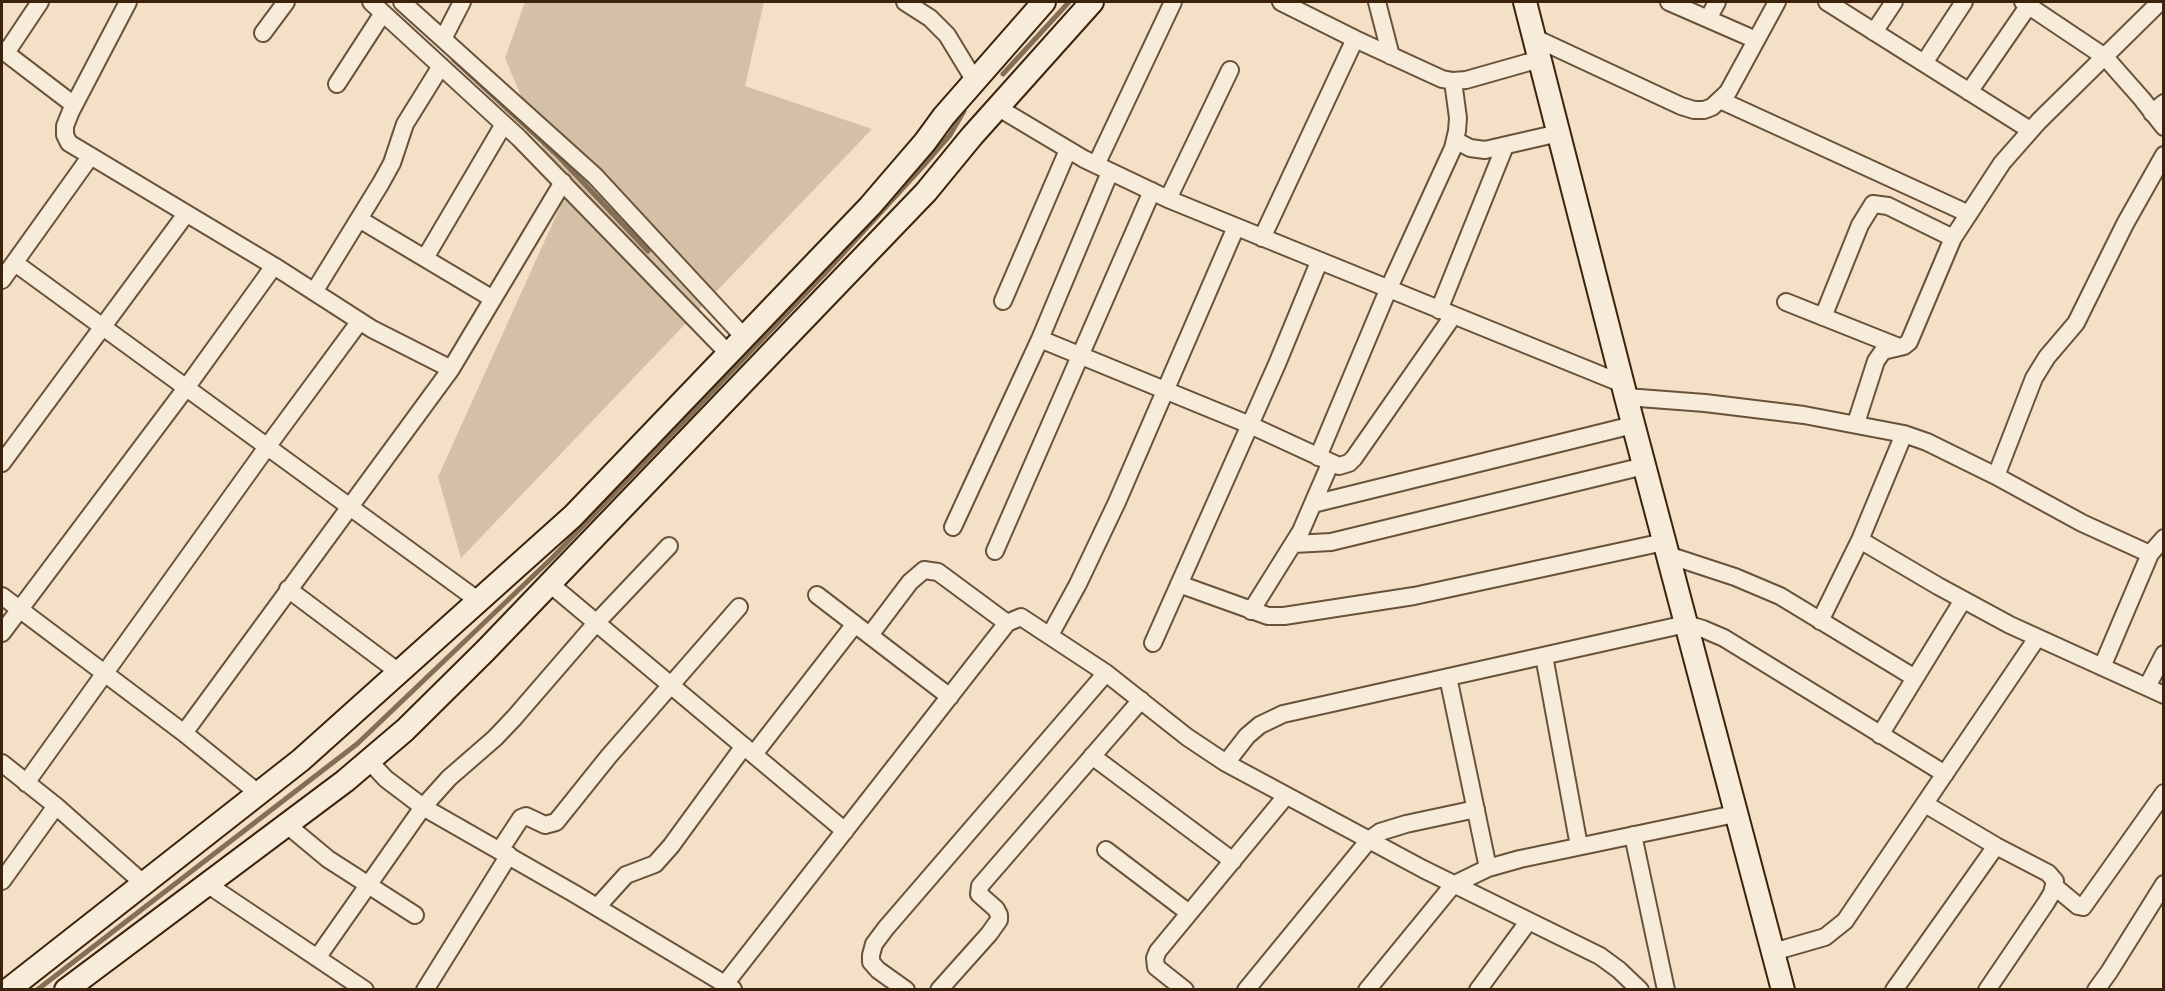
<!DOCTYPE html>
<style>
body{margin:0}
#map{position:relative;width:2165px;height:991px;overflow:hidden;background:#f3e0c6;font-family:"IM FELL English",serif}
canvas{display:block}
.frame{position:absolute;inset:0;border:3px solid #3b230b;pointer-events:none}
</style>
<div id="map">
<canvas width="2165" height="991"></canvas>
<div class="frame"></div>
</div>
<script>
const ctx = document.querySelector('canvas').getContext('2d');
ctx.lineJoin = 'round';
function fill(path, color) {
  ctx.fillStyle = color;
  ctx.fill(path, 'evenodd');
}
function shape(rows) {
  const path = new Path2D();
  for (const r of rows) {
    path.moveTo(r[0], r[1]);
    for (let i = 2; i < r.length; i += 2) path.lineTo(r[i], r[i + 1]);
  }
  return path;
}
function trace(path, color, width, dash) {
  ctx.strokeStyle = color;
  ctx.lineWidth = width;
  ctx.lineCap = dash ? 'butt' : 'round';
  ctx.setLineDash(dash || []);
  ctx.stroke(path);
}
const green = shape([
 [525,2,764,2,745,86,872,129,461,558,438,477,564,198,505,58]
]);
const stream = shape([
 [454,60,558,156,648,251],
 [1003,74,1069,2],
 [37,990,357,744,552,558,690,415,829,269,924,165,950,135,964,111]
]);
const street = shape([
 [128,2,71,111,65,126,65,135,69,143,274,266,372,329,451,369],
 [371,2,519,138,728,353],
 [402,2,595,176,744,337],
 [905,2,930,18,947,35,975,81],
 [1281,2,1355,39,1442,79,1453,81,1466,80,1540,59],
 [1377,2,1391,56],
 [1669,2,1756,40],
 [1827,2,2030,130],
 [2023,2,2105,57,2142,99,2164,127],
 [1708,19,1717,2],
 [1874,32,1894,2],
 [263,33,286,2],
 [1535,38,1681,106,1694,110,1704,110,1712,107,1728,92,1777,2],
 [443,39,462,2],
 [2,50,74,105],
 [6,53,40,2],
 [1924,63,1964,2],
 [337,84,383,13],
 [1969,92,2029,5],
 [1720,100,1969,214],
 [997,107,1084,159,1168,199,1623,384],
 [2152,113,2164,103],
 [1455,140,1470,148,1485,150,1559,133],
 [1096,165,1173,2],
 [1168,199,1230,70],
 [359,219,493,299],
 [1262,238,1355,39],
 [425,258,504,124],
 [15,263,479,601],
 [2,280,90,157],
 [314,292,381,183,392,163,405,124,441,66],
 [1003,301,1068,150],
 [1786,302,1899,347],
 [1439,310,1505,146],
 [1823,317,1860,225,1873,204,1888,206,1953,238],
 [1040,339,1250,425,1339,466,1349,463,1354,458,1453,316],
 [1626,397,1705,403,1804,415,1904,434,1927,442,1996,476,2082,523,2150,554],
 [1856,423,1876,361,1883,351,1904,346,1909,342,1953,238,2002,163,2039,121,2160,2],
 [1318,457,1388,290,1453,148,1457,131,1458,118,1453,81],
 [2,463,186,214],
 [1996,476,2034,378,2047,357,2076,323,2125,224,2164,155],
 [1313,504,1633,425],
 [953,527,1040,339,1110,172],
 [1860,540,1938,586,2010,625,2164,695],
 [1294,544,1331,542,1644,466],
 [995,551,1152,191],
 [1668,555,1735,577,1780,596,1915,678],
 [550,584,845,831],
 [1179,584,1268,616,1284,616,1414,596,1664,542],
 [288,589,400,673],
 [817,595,950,697],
 [2,596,184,733,258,793],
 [1251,611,1301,531,1330,464],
 [1820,621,1860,540,1904,434],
 [2,633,186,388,274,266],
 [870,635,910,582,924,570,938,572,1007,623],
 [1050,635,1078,584,1117,502,1236,227],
 [1153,643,1277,364,1319,262],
 [1544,656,1579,846],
 [2102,667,2150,554,2164,538],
 [1448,677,1488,868],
 [2147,687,2164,654],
 [184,733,451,369,563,182],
 [1880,735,1963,600],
 [754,754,855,624],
 [1092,756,1233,861],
 [369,761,386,779,423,807,575,894,733,989],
 [2,763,56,806,143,883],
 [1226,763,1247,736,1260,725,1283,714,1686,624,1703,629,1724,638,1945,774],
 [26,783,267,447,360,321],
 [1925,804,1996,846,2048,873,2055,881,2052,893,2046,903,1987,990],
 [286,824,328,859,415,915],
 [1633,835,1666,990],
 [500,850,521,818,526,816,545,825,556,822,609,756,739,607],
 [1106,850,1189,913],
 [2,881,56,806],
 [207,884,365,990],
 [2054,886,2078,906,2083,907,2164,793],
 [597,907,626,875,655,864,671,846,744,746],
 [1773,952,1825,937,1845,921,2037,638],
 [317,958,423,807,449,778,495,738,514,718,597,622,669,546],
 [725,984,1007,623,1021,617,1106,673,1187,737,1226,763,1423,869,1600,956,1619,970,1640,990],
 [425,990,509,855],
 [906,990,878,970,871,962,871,955,874,944,886,928,1106,673],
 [939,990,989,934,999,920,999,915,996,909,979,894,980,886,1141,700],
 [1185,990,1156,967,1155,958,1158,951,1286,796],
 [1246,990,1369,840,1380,832,1406,824,1476,809],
 [1367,990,1453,885,1488,868,1520,859,1735,814],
 [1478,990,1528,922],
 [1894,990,1996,846],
 [2096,990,2109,972,2164,884]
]);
const secondary = shape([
 [1525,2,1626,397,1783,990],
 [8,990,301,760,573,516,870,206,925,142,944,116,1044,2],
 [66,990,345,781,405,730,485,651,926,192,972,136,1092,2]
]);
fill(green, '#d4c0a6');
trace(stream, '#846e55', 5);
trace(street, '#69523a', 20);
trace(secondary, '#3b230b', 26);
trace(street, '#f7ebda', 16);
trace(secondary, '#f7ebda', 22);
</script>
